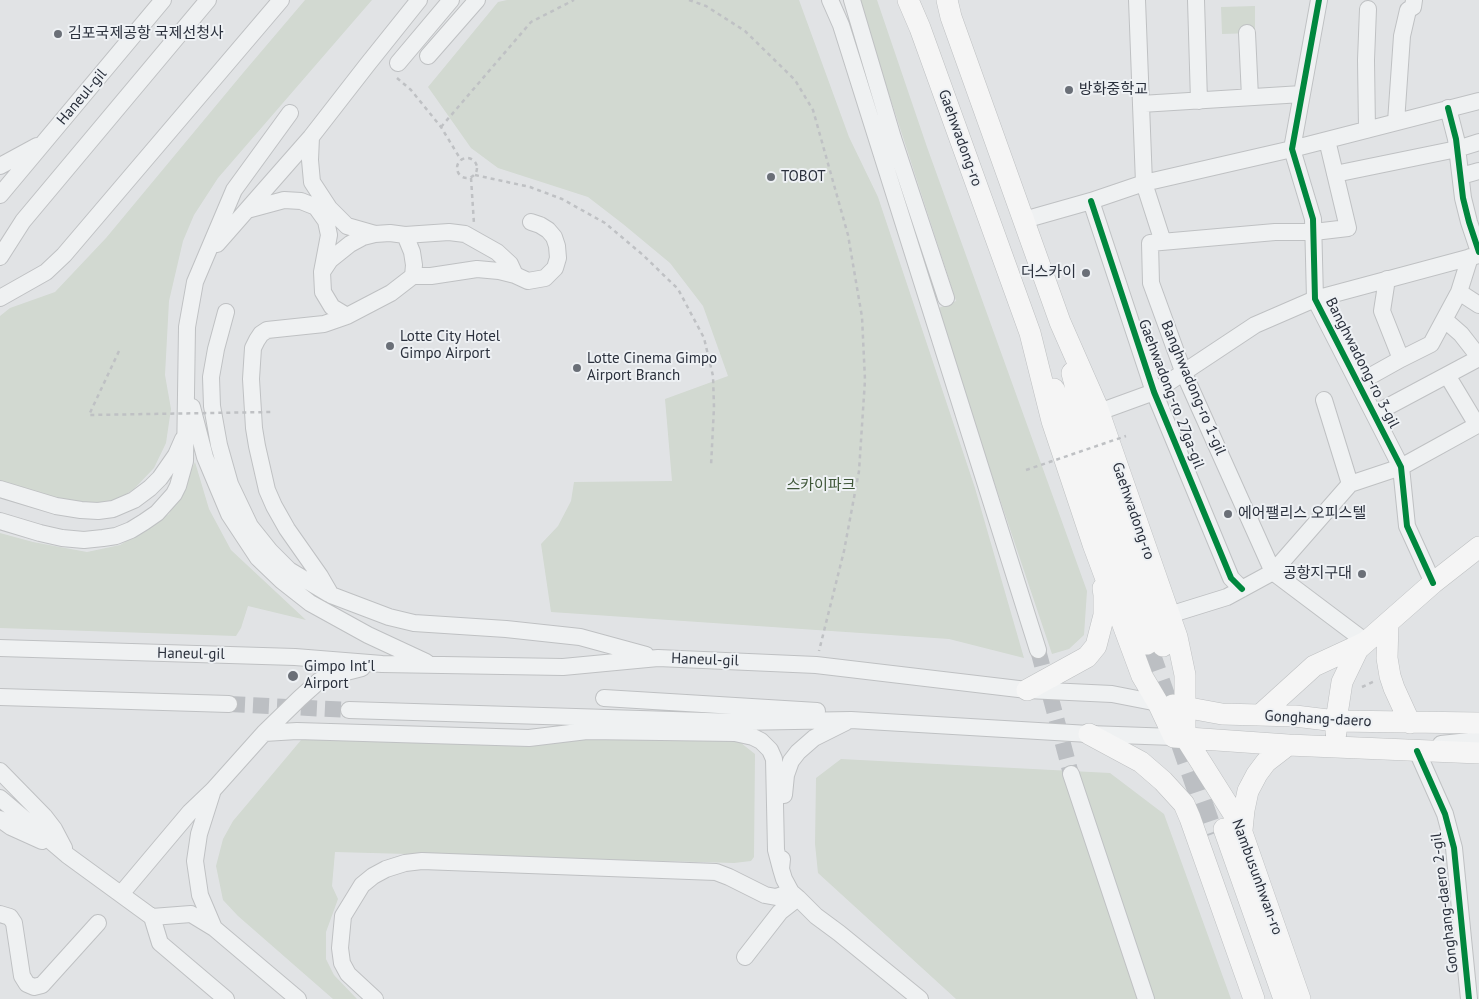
<!DOCTYPE html>
<meta charset="utf-8">
<style>
body{margin:0}
canvas{display:block;background:#e1e3e5}
</style>
<canvas width="1479" height="999"></canvas>
<script>
const ctx = document.querySelector('canvas').getContext('2d');
ctx.lineJoin = 'round';
function fill(path, color) {
  ctx.fillStyle = color;
  ctx.fill(path, 'evenodd');
}
function shape(rows) {
  const path = new Path2D();
  for (const r of rows) {
    if (r.length === 3) {
      path.moveTo(r[0] + r[2], r[1]);
      path.arc(r[0], r[1], r[2], 0, 2 * Math.PI);
      continue;
    }
    path.moveTo(r[0], r[1]);
    for (let i = 2; i < r.length; i += 2) path.lineTo(r[i], r[i + 1]);
  }
  return path;
}
function trace(path, color, width, dash) {
  ctx.strokeStyle = color;
  ctx.lineWidth = width;
  ctx.lineCap = dash ? 'butt' : 'round';
  ctx.setLineDash(dash || []);
  ctx.stroke(path);
}
function label(font, color, halo, rows, align = 'center') {
  ctx.font = font + ' "PT Sans","Noto Sans KR",sans-serif';
  ctx.lineWidth = 4;
  ctx.setLineDash([]);
  ctx.textBaseline = 'middle';
  ctx.strokeStyle = halo;
  ctx.fillStyle = color;
  for (const [text, x, y, turn = 0] of rows) {
    ctx.save();
    ctx.translate(x, y);
    ctx.rotate((+turn || 0) * Math.PI / 180);
    ctx.textAlign = isNaN(turn) ? turn : align;
    if (halo) ctx.strokeText(text, 0, 0);
    ctx.fillText(text, 0, 0);
    ctx.restore();
  }
}
const green = shape([
 [305,0,372,0,218,178,194,215,183,241,169,301,165,375,171,409,166,443,154,468,134,489,106,507,69,507,0,486,0,316,10,308,55,292,106,238,243,73],
 [507,0,799,0,849,137,878,197,975,488,1024,658,949,639,551,612,541,544,558,526,571,501,574,482,672,481,665,399,728,376,703,306,670,263,623,224,588,197,498,168,471,148,428,87,498,2],
 [860,0,877,0,927,147,1087,591,1084,635,1069,649,1052,654,936,309,956,301,876,54],
 [1255,6,1255,33,1222,34,1221,7],
 [195,462,209,509,231,550,306,620,248,606,241,628,236,636,0,628,0,533,33,542,87,552,120,545,169,514],
 [312,727,736,739,755,754,754,857,751,861,734,863,335,852,332,886,338,899,326,932,326,959,334,975,357,999,333,999,238,916,223,900,216,866,223,839,233,821],
 [841,759,1110,773,1164,814,1231,999,956,999,818,873,815,844,816,778]
]);
const minorTunnel = shape([
 [1038,650,1071,774],
 [229,704,349,710]
]);
const majorTunnel = shape([
 [1149,651,1213,834]
]);
const path = shape([
 [689,0,706,6,745,31,795,80,813,110,848,235,862,317,865,380,859,471,844,551,819,651],
 [397,78,411,90,441,127,461,160],
 [441,127,531,22,574,0],
 [467,168,10],
 [475,175,530,187,562,199,605,223,643,255,678,289,704,338,713,376,714,407,711,466],
 [471,178,474,224],
 [1362,687,1375,681]
]);
const minor = shape([
 [830,0,841,25,1038,650],
 [852,0,893,138,946,298],
 [1137,0,1144,183,1163,242],
 [1196,0,1199,101],
 [1319,0,1292,149,1313,219,1315,299,1401,467,1407,526,1433,583],
 [1247,33,1250,97],
 [428,56,477,0],
 [398,63,451,0],
 [1141,104,1302,94],
 [1448,108,1456,139,1463,198,1469,222,1479,252],
 [1396,122,1402,36,1408,10,1413,7,1414,0],
 [1367,130,1366,60,1368,9],
 [311,137,310,160,312,182,329,208,347,226,375,234,390,233,405,235,412,252,414,265,413,276,391,293,347,316,324,324,267,330,261,334,257,340,253,348,251,379,254,428,257,446,267,490,274,506,287,529,320,576,331,595,389,617,414,623,506,629,580,637,646,655],
 [1327,140,1348,228,1314,232,1275,232,1150,243,1151,283,1183,371,1273,572,1366,642],
 [0,166,37,146],
 [1335,174,1457,149,1479,142],
 [1461,176,1479,171],
 [0,195,163,0],
 [1091,201,1154,392,1231,578,1242,589],
 [247,210,284,200,301,201,316,207,326,221,329,235,322,272],
 [1024,220,1091,201,1144,183,1292,149,1479,101],
 [405,235,449,232,465,234,497,252,510,264,515,275],
 [217,244,311,137,367,65,419,0],
 [0,257,23,221,208,0],
 [413,276,431,276,477,269,499,271,515,275,528,281,545,278,555,268,558,258,557,246,554,237,548,230,540,225,531,222],
 [1387,279,1382,311,1401,359],
 [1459,292,1479,305],
 [0,298,46,272,64,255,281,0],
 [226,312,216,349,211,377,212,406,219,445,230,484,250,526,270,551,289,570,329,594],
 [347,316,332,307,323,292,322,272,330,260,350,244,363,237,375,234],
 [1445,320,1461,334,1479,357],
 [1447,375,1477,425],
 [1358,383,1401,359,1431,344,1459,292,1470,257],
 [1324,400,1350,484],
 [192,407,205,457,229,514,258,558,282,581,310,603,368,635,426,662],
 [1099,412,1154,392,1255,325,1315,299,1479,255],
 [1374,414,1479,358],
 [0,489,56,506,81,510,98,511,113,509,134,500,150,488,160,478,176,455,183,439],
 [0,521,40,533,62,538,84,540,103,538,116,536,131,530,144,522,157,513,174,494,178,486,185,461,187,327,195,282,234,190,290,113],
 [1169,615,1227,597,1273,572,1350,484,1401,467,1479,424],
 [0,648,295,657,382,664,563,667,658,658,816,665,1027,690,1112,694,1158,703],
 [0,697,229,704],
 [604,698,817,711],
 [349,710,737,722,851,720,1089,734,1174,737],
 [264,733,297,731,529,738,587,731,735,733,753,737,761,741,770,750,774,759,776,850,781,869],
 [1441,744,1479,740],
 [1417,751,1445,814,1454,848,1469,999],
 [0,771,44,816,54,829,64,848],
 [1071,774,1146,999],
 [212,793,199,834,195,861,200,895,214,928],
 [784,795,786,775,791,761,798,752,814,738,846,722],
 [0,798,67,855,152,917],
 [0,819,11,827,42,841],
 [782,859,781,869,784,879,791,892,798,898,816,916,839,933,920,999],
 [121,894,190,812,213,790,264,733,300,698,319,681,327,677,362,668],
 [0,914,10,917,14,923,22,976,27,984,34,987,42,985,98,923],
 [152,917,191,914,214,928,298,999],
 [152,917,160,943,226,999],
 [745,957,780,912,798,898],
 [375,999,348,974,342,963,340,948,343,916,362,885,373,876,386,869,405,863,422,861,716,872,729,877,765,895,776,897,791,892]
]);
const major = shape([
 [908,0,920,28,1030,333,1052,421,1093,544,1142,676,1158,703,1174,737,1288,745,1479,753],
 [947,0,951,17,1060,322,1096,404,1177,637,1185,675,1185,737,1238,821,1300,999],
 [1072,373,1081,407,1163,646],
 [1054,389,1067,418,1147,644],
 [1388,623,1387,658,1390,676,1394,688,1410,723],
 [1027,690,1087,657,1096,646,1104,615,1104,595,1103,588],
 [1173,705,1222,714,1295,716,1336,721,1479,723],
 [1260,715,1314,666,1366,642],
 [1336,733,1336,721,1342,682,1358,649,1433,583,1479,547],
 [1089,734,1141,762,1163,781,1184,804,1190,818,1254,999],
 [1224,829,1284,999],
 [1242,830,1244,810,1248,791,1257,774,1266,762,1288,745]
]);
const pathBridge = shape([
 [119,351,89,415,271,412],
 [1026,470,1126,436]
]);
const cycleway = shape([
 [1319,0,1292,149,1313,219,1315,299,1401,467,1407,526,1433,583],
 [1448,108,1456,139,1463,198,1469,222,1479,252],
 [1091,201,1154,392,1231,578,1242,589],
 [1417,751,1445,814,1454,848,1469,999]
]);
const markers = [
 [58,34,5,"#6a6f77"],
 [1069,90,5,"#6a6f77"],
 [771,177,5,"#6a6f77"],
 [1086,273,5,"#6a6f77"],
 [390,346,5,"#6a6f77"],
 [577,368,5,"#6a6f77"],
 [1228,514,5,"#6a6f77"],
 [1362,574,5,"#6a6f77"],
 [293,676,6,"#6a6f77"]
];
const poiNames = [
 ["김포국제공항 국제선청사",68,34],
 ["방화중학교",1079,90],
 ["TOBOT",781,177],
 ["더스카이",1076,273,"right"],
 ["Lotte City Hotel",400,337],
 ["Gimpo Airport",400,354],
 ["Lotte Cinema Gimpo",587,359],
 ["Airport Branch",587,376],
 ["에어팰리스 오피스텔",1238,514],
 ["공항지구대",1352,574,"right"],
 ["Gimpo Int'l",304,667],
 ["Airport",304,684]
];
const streetNames = [
 ["Haneul-gil",82,97,-50],
 ["Gaehwadong-ro",960,138,70],
 ["Banghwadong-ro 3-gil",1362,363,63],
 ["Banghwadong-ro 1-gil",1193,388,67],
 ["Gaehwadong-ro 27ga-gil",1171,394,69],
 ["Gaehwadong-ro",1133,511,71],
 ["Haneul-gil",191,654,1],
 ["Haneul-gil",705,660,2],
 ["Gonghang-daero",1318,719,3],
 ["Nambusunhwan-ro",1257,877,70],
 ["Gonghang-daero 2-gil",1445,903,-97]
];
const parkNames = [
 ["스카이파크",821,486]
];
fill(green, '#d2d9d1');
trace(minorTunnel, '#bcbfc3', 16, [16, 8]);
trace(majorTunnel, '#bcbfc3', 21, [21, 11]);
trace(minor, '#bfc1c3', 18);
trace(major, '#bec0c2', 22);
trace(path, '#bfc1c4', 2.5, [4, 4]);
trace(minor, '#eff1f2', 16);
trace(major, '#f5f5f5', 21);
trace(pathBridge, '#bfc1c4', 2.5, [4, 4]);
trace(cycleway, '#00873e', 6);
for (const [x, y, r, color] of markers) {
  const dot = new Path2D();
  dot.arc(x, y, r, 0, 2 * Math.PI);
  ctx.fillStyle = color;
  ctx.fill(dot);
  trace(dot, '#eef1f4', 2);
}
label('15px', '#2a303c', '#eef1f4', poiNames, 'left');
label('15px', '#2a303c', '#eef1f4', streetNames);
label('15px', '#3e5638', '#eef1f4', parkNames);
</script>
